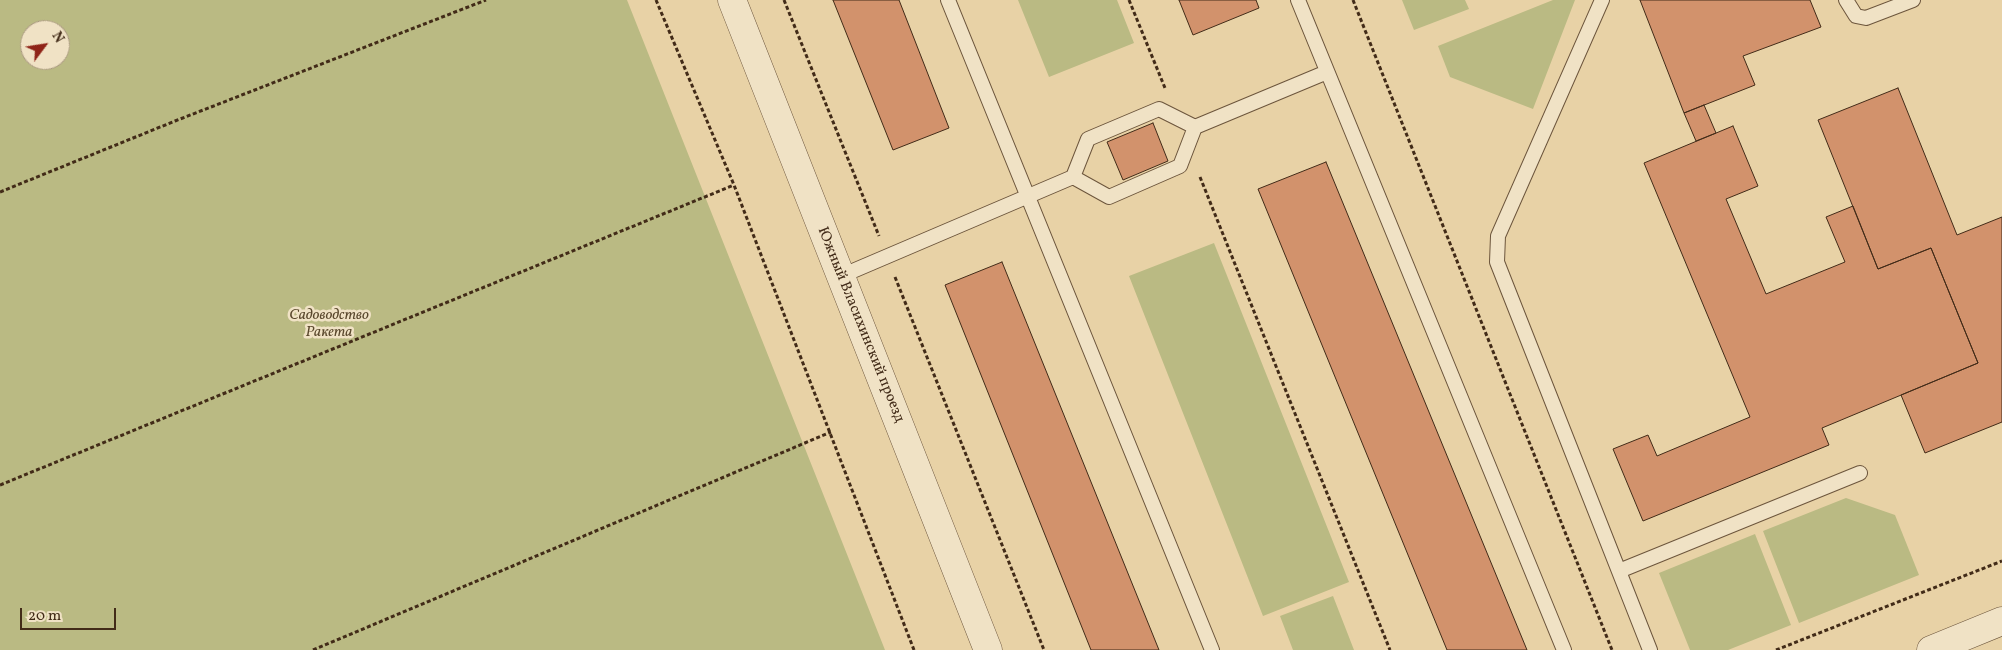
<!DOCTYPE html>
<meta charset="utf-8">
<style>
body{margin:0}
#map{position:relative;width:2002px;height:650px;overflow:hidden;background:#e8d2a6;font-family:Vollkorn,serif}
canvas{display:block}
.north{position:absolute;left:20px;top:20px;width:50px;height:50px;box-sizing:border-box;background:#f0e2c5;border:1px solid #aa9980;border-radius:50%;rotate:59deg;font-size:14px;font-weight:700;line-height:20px;text-align:center;color:#422b18}
.north::after{content:'';display:block;margin:auto;width:18px;height:22px;background:#8f2418;clip-path:polygon(50% 0,100% 100%,50% 72%,0 100%)}
.scale{position:absolute;left:20px;top:608px;width:96px;height:22px;box-sizing:border-box;border:2px solid #422b18;border-top:0;padding-left:6px;font-size:15px;line-height:18px;white-space:nowrap;color:#422b18;-webkit-text-stroke:4px #f0e2c5;paint-order:stroke}
</style>
<div id="map">
<canvas width="2002" height="650"></canvas>
<div class="north">N</div>
<div class="scale">20 m</div>
</div>
<script>
const ctx = document.querySelector('canvas').getContext('2d');
ctx.lineJoin = 'round';
function fill(path, color) {
  ctx.fillStyle = color;
  ctx.fill(path, 'evenodd');
}
function shape(rows) {
  const path = new Path2D();
  for (const r of rows) {
    path.moveTo(r[0], r[1]);
    for (let i = 2; i < r.length; i += 2) path.lineTo(r[i], r[i + 1]);
  }
  return path;
}
function trace(path, color, width, dash) {
  ctx.strokeStyle = color;
  ctx.lineWidth = width;
  ctx.lineCap = dash ? 'butt' : 'round';
  ctx.setLineDash(dash || []);
  ctx.stroke(path);
}
function label(font, color, halo, rows, align = 'center') {
  ctx.font = font + ' Vollkorn,serif';
  ctx.lineWidth = 5;
  ctx.setLineDash([]);
  ctx.textBaseline = 'middle';
  ctx.strokeStyle = halo;
  ctx.fillStyle = color;
  for (const [text, x, y, turn = 0] of rows) {
    ctx.save();
    ctx.translate(x, y);
    ctx.rotate((+turn || 0) * Math.PI / 180);
    ctx.textAlign = isNaN(turn) ? turn : align;
    if (halo) ctx.strokeText(text, 0, 0);
    ctx.fillText(text, 0, 0);
    ctx.restore();
  }
}
const green = shape([
 [0,0,627,0,885,650,0,650],
 [30,30,60,30,60,60,30,60],
 [1018,0,1117,0,1134,43,1049,77],
 [1402,0,1465,0,1469,9,1414,30],
 [1553,0,1575,0,1533,109,1450,77,1438,46],
 [1214,243,1349,582,1263,616,1129,276],
 [1846,498,1895,515,1919,575,1799,623,1763,531],
 [1755,534,1791,625,1728,650,1690,650,1659,573],
 [1333,596,1354,650,1293,650,1280,616]
]);
const building = shape([
 [833,0,899,0,949,128,893,150,833,0],
 [1179,0,1256,0,1259,8,1193,35,1179,0],
 [1640,0,1810,0,1821,27,1743,56,1755,85,1684,113,1640,0],
 [1898,88,1957,235,2002,217,2002,422,1925,453,1901,395,1978,363,1931,248,1878,269,1818,120,1898,88],
 [1704,105,1716,133,1696,141,1684,113,1704,105],
 [1153,123,1168,161,1123,180,1107,142,1153,123],
 [1733,126,1758,186,1726,199,1766,294,1845,262,1826,217,1853,206,1878,269,1931,248,1978,363,1822,428,1829,445,1643,521,1613,449,1648,435,1657,456,1750,417,1644,163,1733,126],
 [1326,162,1527,650,1447,650,1258,189,1326,162],
 [1002,262,1159,650,1091,650,945,285,1002,262]
]);
const path = shape([
 [656,0,734,185,914,650],
 [784,0,879,236],
 [1129,0,1165,88],
 [1353,0,1612,650],
 [1200,177,1390,650],
 [0,192,175,121,486,0],
 [895,277,1044,650],
 [0,485,734,185],
 [313,650,831,432],
 [1776,650,2002,561]
]);
const lane = shape([
 [948,0,1212,650],
 [1298,0,1564,650],
 [1602,0,1498,236,1497,262,1650,650],
 [1846,0,1856,16,1866,18,1913,0],
 [1073,177,1109,197,1180,166,1195,127],
 [841,276,1073,177,1088,139,1159,109,1195,127,1327,72],
 [1619,571,1860,473]
]);
const street = shape([
 [732,0,988,650],
 [1931,650,2002,621]
]);
const parkNames = [
 ["Садоводство",329,316],
 ["Ракета",329,333]
];
const streetNames = [
 ["Южный Власихинский проезд",860,325,68]
];
fill(green, '#baba83');
fill(building, '#d2926c');
trace(building, '#422b18', 1);
trace(lane, '#6c553c', 16);
trace(street, '#6c553c', 29);
trace(path, '#422b18', 3, [4, 2.5]);
trace(lane, '#f0e2c5', 14);
trace(street, '#f0e2c5', 28);
label('italic 15px', '#5a482d', '#f0e2c5', parkNames);
label('15px', '#422b18', '#f0e2c5', streetNames);
</script>
